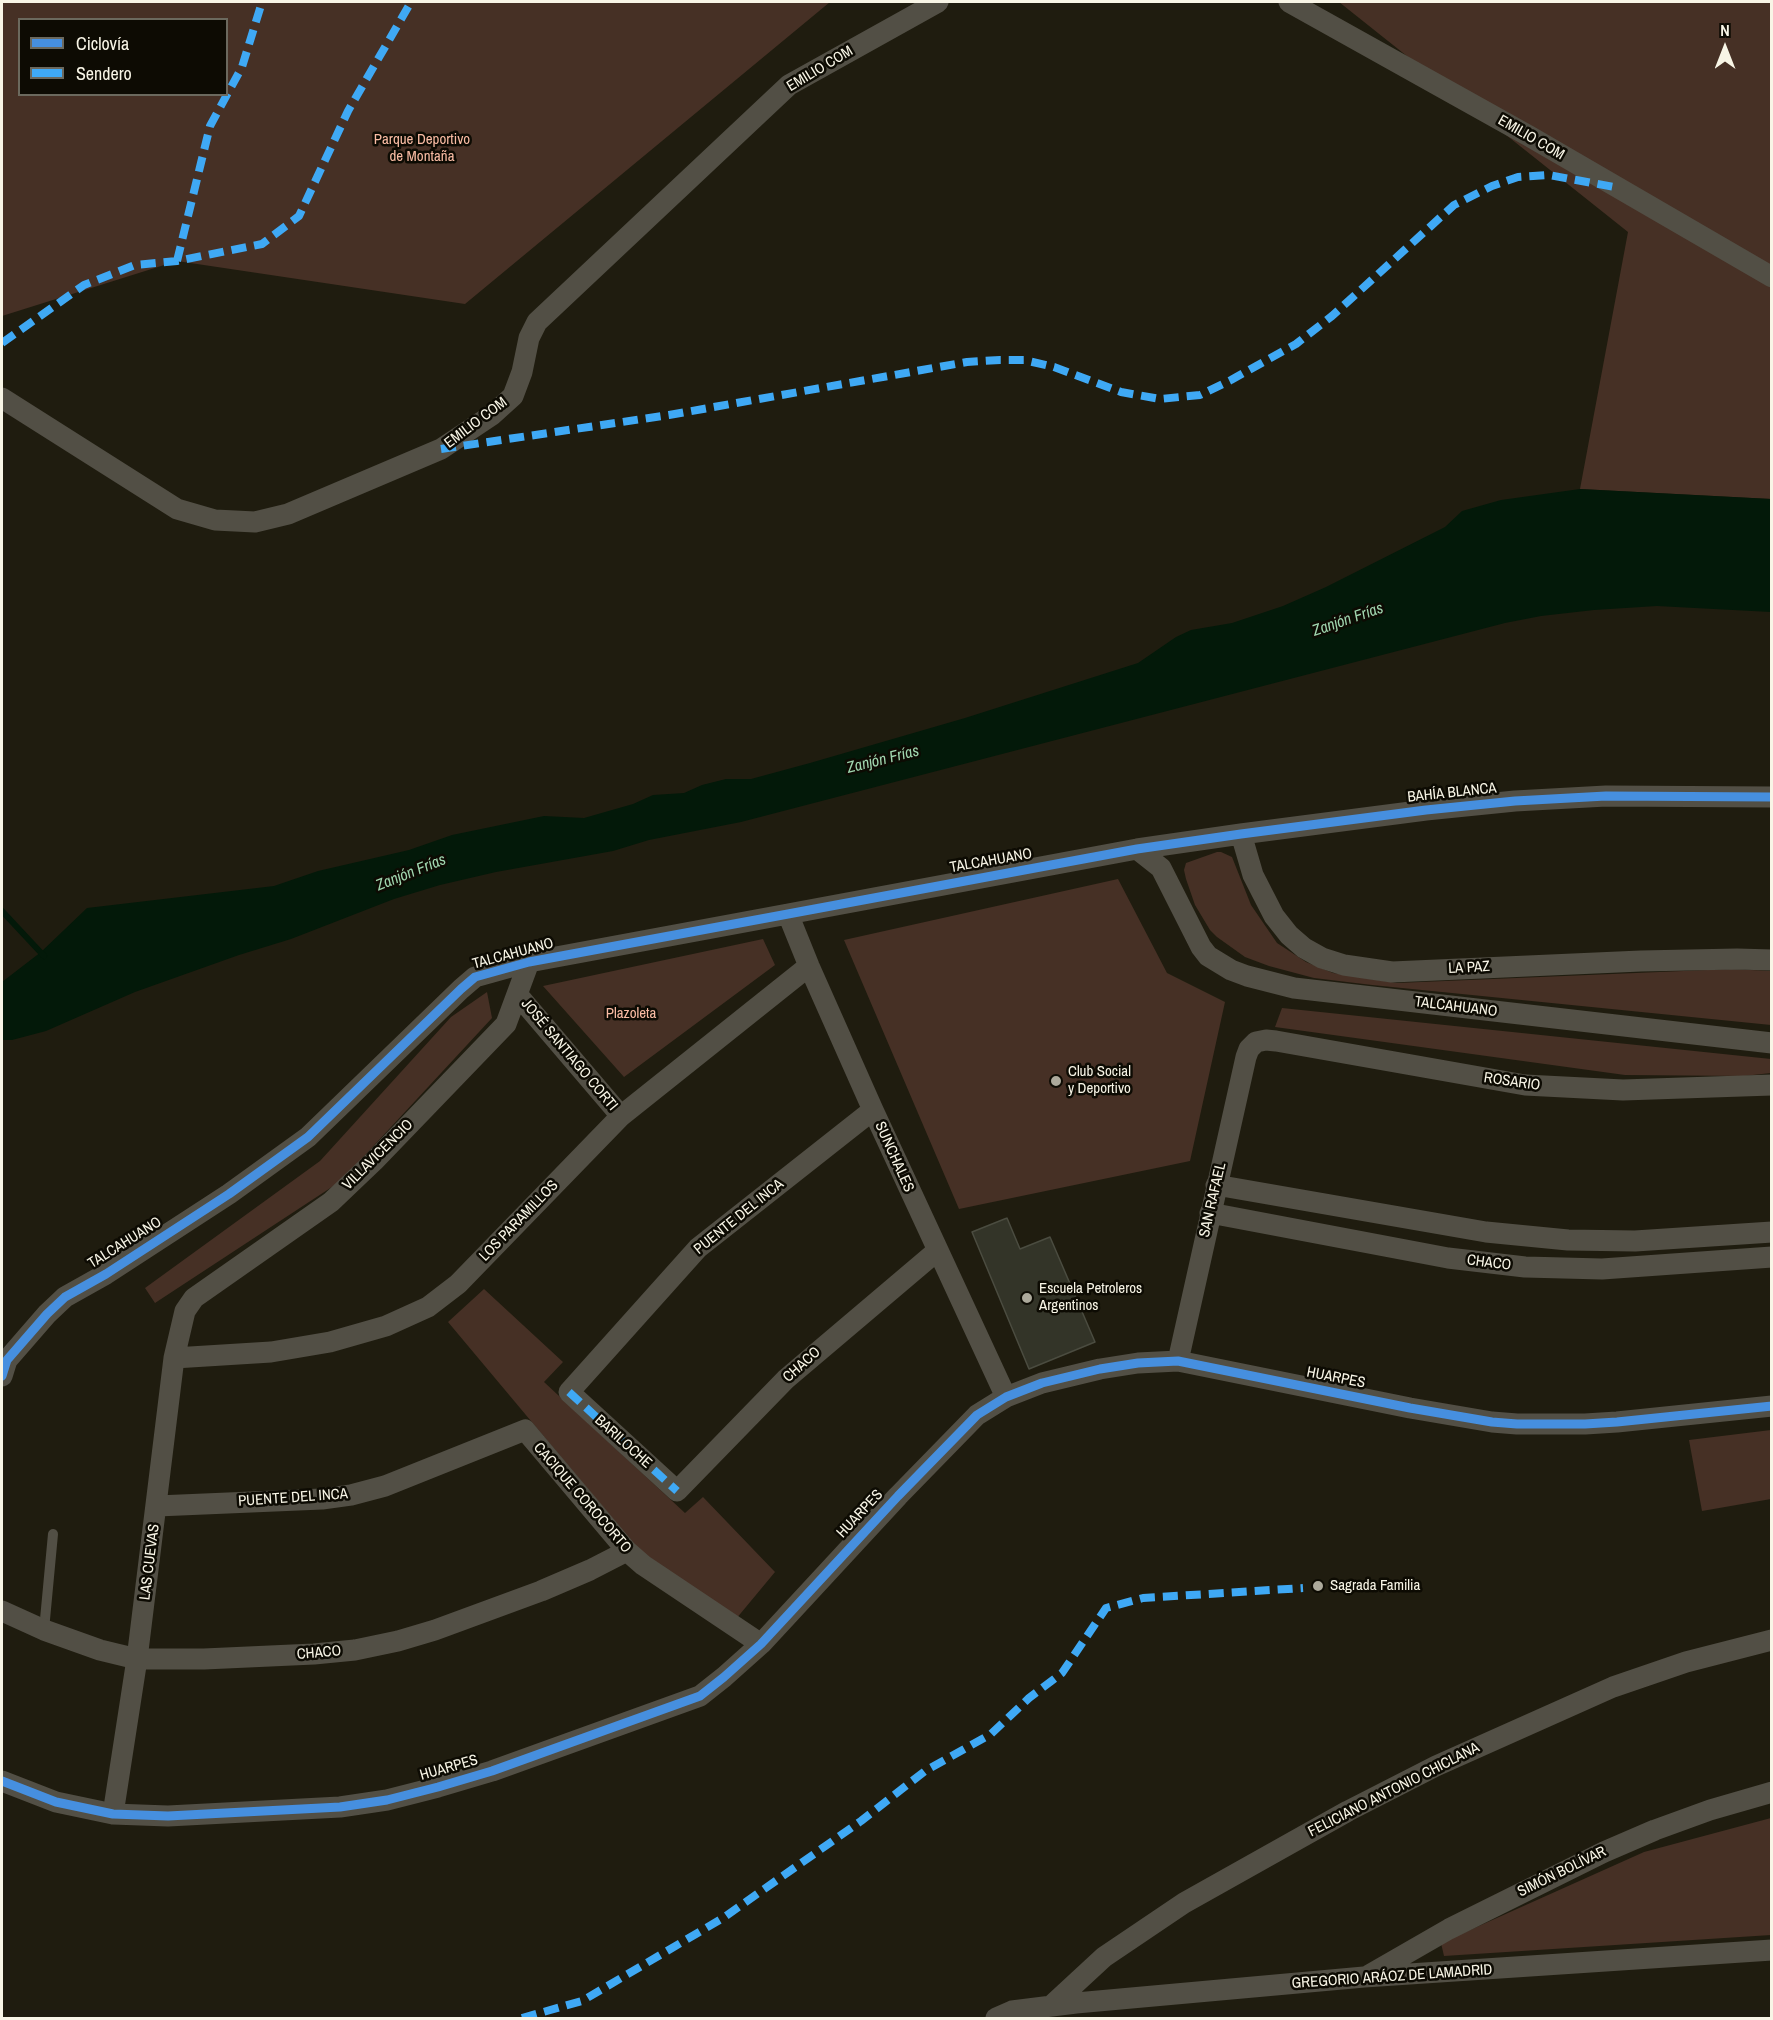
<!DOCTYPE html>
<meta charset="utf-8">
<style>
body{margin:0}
#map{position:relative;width:1773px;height:2020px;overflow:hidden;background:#1f1c0f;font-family:"Archivo Narrow",sans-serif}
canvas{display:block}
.frame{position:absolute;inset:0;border:3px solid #f8f5e6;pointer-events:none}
.legend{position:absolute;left:18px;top:18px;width:210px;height:78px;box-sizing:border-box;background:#0d0b03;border:2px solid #6b695e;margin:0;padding:8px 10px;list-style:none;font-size:18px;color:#f8f5e6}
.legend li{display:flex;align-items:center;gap:12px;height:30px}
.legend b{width:30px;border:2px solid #6b695e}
.north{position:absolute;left:1695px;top:18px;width:60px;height:60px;-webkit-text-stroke:4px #0d0b03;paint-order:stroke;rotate:0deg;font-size:16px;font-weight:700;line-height:24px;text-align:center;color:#f8f5e6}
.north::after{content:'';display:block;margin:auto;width:21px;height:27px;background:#f8f5e6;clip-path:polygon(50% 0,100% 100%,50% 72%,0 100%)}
</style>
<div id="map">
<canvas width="1773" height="2020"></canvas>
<div class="frame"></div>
<ul class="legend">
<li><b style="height:8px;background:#468fdf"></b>Ciclovía</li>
<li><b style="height:8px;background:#3fa9f5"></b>Sendero</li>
</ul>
<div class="north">N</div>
</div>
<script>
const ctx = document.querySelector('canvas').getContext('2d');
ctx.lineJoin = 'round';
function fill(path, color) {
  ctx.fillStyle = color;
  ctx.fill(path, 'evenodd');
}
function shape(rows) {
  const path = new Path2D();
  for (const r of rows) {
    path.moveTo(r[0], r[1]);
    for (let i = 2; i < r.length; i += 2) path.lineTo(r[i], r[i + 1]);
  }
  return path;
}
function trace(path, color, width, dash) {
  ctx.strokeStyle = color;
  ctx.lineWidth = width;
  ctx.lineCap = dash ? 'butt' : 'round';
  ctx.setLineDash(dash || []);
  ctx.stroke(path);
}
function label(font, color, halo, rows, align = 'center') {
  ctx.font = font + ' "Archivo Narrow",sans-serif';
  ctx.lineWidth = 5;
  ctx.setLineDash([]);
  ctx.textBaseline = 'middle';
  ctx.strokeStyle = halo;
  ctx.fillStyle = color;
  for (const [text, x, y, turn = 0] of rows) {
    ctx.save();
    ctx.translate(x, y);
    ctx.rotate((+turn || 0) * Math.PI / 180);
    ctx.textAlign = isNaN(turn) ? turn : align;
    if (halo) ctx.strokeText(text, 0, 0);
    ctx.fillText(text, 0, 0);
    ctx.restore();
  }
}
const green = shape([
 [2,2,830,2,465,304,177,261,2,316],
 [20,20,226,20,226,94,20,94],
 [1339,2,1771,2,1771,499,1580,489,1628,232],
 [1217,852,1221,852,1232,857,1251,905,1277,943,1306,962,1333,973,1397,983,1731,969,1771,971,1771,1025,1372,985,1314,978,1269,966,1245,957,1217,937,1210,930,1195,905,1186,879,1184,870,1186,863],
 [1118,879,1167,973,1225,1002,1190,1161,959,1209,844,940],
 [763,939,775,965,624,1077,543,986],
 [487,992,492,1018,341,1181,155,1303,145,1288,320,1161,451,1017],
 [1282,1008,1771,1059,1771,1073,1744,1076,1625,1075,1275,1027],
 [484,1289,563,1362,544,1382,685,1513,703,1497,775,1572,736,1619,639,1550,448,1322],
 [1771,1430,1771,1499,1702,1511,1689,1440],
 [1771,1818,1771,1935,1444,1956,1441,1943,1644,1852]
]);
const water = shape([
 [1580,489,1771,499,1771,612,1657,606,1594,610,1541,616,1505,623,741,822,649,840,613,851,496,872,440,885,394,899,291,939,239,955,135,992,46,1031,12,1040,2,1040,2,982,41,952,87,908,274,886,318,871,409,850,452,835,544,816,584,818,633,804,653,795,684,793,702,785,726,779,751,779,810,763,965,718,1138,663,1176,637,1191,630,1232,623,1283,606,1326,587,1445,527,1462,511,1501,500]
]);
const stream = shape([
 [2,911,44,956]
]);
const building = shape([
 [1007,1218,1020,1249,1050,1237,1095,1342,1029,1369,972,1232,1007,1218]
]);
const service = shape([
 [44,1630,53,1534]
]);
const minor = shape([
 [1289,2,1529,136,1772,277],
 [2,398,177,509,215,520,255,522,288,514,441,449,492,415,513,396,522,372,529,338,537,322,789,85,938,2],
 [1241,834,1253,875,1274,916,1289,935,1304,948,1322,958,1344,965,1392,972,1641,961,1737,959,1772,960],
 [1137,849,1161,868,1201,947,1208,956,1231,970,1247,976,1294,988,1772,1043],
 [788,914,809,966,873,1110,1006,1397],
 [517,994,621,1116],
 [873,1110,698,1248,569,1392,677,1491,786,1379,937,1251],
 [1216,1185,1486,1232,1568,1240,1635,1241,1772,1232],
 [1210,1213,1448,1258,1525,1267,1602,1269,1772,1257],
 [174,1358,271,1352,330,1342,386,1326,428,1307,458,1284,621,1116,809,966],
 [1178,1361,1246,1057,1249,1049,1256,1042,1266,1040,1276,1041,1525,1085,1623,1090,1772,1085],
 [2,1376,7,1360,47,1314,65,1297,106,1274,229,1194,308,1137,461,989,475,977,529,962,788,914,1137,849,1241,834,1426,810,1515,801,1606,796,1772,797],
 [157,1506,322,1499,351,1495,385,1486,525,1430,627,1551,643,1565,761,1644],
 [2,1611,44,1630,100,1650,137,1659,204,1659,314,1654,355,1650,398,1641,435,1630,541,1591,590,1570,627,1551],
 [2,1781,56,1802,113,1814,168,1816,340,1807,387,1800,438,1787,492,1771,700,1696,724,1677,761,1644,898,1496,977,1415,1006,1397,1042,1383,1100,1369,1138,1363,1178,1361,1410,1408,1492,1422,1517,1424,1585,1424,1617,1422,1772,1406],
 [113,1814,137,1659,174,1358,185,1311,194,1298,331,1202,374,1161,506,1024,529,962],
 [1369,1975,1449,1929,1604,1852,1655,1830,1710,1810,1772,1792],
 [1051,2006,1104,1957,1184,1903,1348,1811,1436,1766,1613,1687,1686,1662,1772,1640],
 [996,2018,1012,2011,1076,2003,1364,1977,1772,1950]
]);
const quiet = shape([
 [177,261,210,126,242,67,262,2],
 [2,343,84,285,135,265,177,261,262,244,299,216,348,111,411,2],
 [441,449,669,415,967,362,1000,360,1024,360,1054,367,1121,392,1160,399,1200,395,1231,380,1296,344,1332,316,1454,205,1492,186,1518,177,1549,175,1614,187],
 [569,1392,677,1491],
 [522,2018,582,2001,723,1918,861,1821,925,1771,991,1734,1029,1698,1062,1673,1106,1608,1143,1598,1303,1588]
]);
const cycleway = shape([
 [2,1376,7,1360,47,1314,65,1297,106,1274,229,1194,308,1137,461,989,475,977,529,962,788,914,1137,849,1241,834,1426,810,1515,801,1606,796,1772,797],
 [2,1781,56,1802,113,1814,168,1816,340,1807,387,1800,438,1787,492,1771,700,1696,724,1677,761,1644,898,1496,977,1415,1006,1397,1042,1383,1100,1369,1138,1363,1178,1361,1410,1408,1492,1422,1517,1424,1585,1424,1617,1422,1772,1406]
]);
const markers = [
 [1056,1081,6,"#aca99b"],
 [1027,1298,6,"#aca99b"],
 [1318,1586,6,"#aca99b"]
];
const streetNames = [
 ["EMILIO COM",820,69,-31],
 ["EMILIO COM",1531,138,30],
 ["EMILIO COM",476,423,-37],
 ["BAHÍA BLANCA",1452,793,-6],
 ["TALCAHUANO",991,861,-10],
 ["TALCAHUANO",513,954,-15],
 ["LA PAZ",1469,968,-3],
 ["TALCAHUANO",1456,1007,7],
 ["JOSÉ SANTIAGO CORTI",569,1055,50],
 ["ROSARIO",1512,1082,8],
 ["VILLAVICENCIO",378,1155,-45],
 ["SUNCHALES",894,1157,66],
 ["SAN RAFAEL",1213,1200,-77],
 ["PUENTE DEL INCA",739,1217,-39],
 ["LOS PARAMILLOS",519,1221,-46],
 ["TALCAHUANO",125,1243,-32],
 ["CHACO",1489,1263,7],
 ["CHACO",802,1365,-42],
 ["HUARPES",1336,1378,11],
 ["BARILOCHE",623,1442,42],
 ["PUENTE DEL INCA",293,1498,-4],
 ["CACIQUE COROCORTO",582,1498,49],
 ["HUARPES",860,1514,-47],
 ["LAS CUEVAS",150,1562,-83],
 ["CHACO",319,1653,-5],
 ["HUARPES",449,1768,-16],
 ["FELICIANO ANTONIO CHICLANA",1394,1790,-27],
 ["SIMÓN BOLÍVAR",1562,1872,-26],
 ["GREGORIO ARÁOZ DE LAMADRID",1392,1977,-4]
];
const parkNames = [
 ["Parque Deportivo",422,140],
 ["de Montaña",422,157],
 ["Plazoleta",631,1014]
];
const poiNames = [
 ["Club Social",1068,1072],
 ["y Deportivo",1068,1089],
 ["Escuela Petroleros",1039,1289],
 ["Argentinos",1039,1306],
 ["Sagrada Familia",1330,1586]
];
const waterNames = [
 ["Zanjón Frías",1348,620,-19],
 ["Zanjón Frías",883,760,-14],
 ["Zanjón Frías",411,873,-22]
];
fill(green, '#463025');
fill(water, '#031909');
trace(stream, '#031909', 6);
fill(building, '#333428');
trace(building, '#4b4c40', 1.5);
trace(service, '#524f45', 10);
trace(minor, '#524f45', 21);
trace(quiet, '#3fa9f5', 8, [15, 8]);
trace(cycleway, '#468fdf', 9);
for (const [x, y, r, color] of markers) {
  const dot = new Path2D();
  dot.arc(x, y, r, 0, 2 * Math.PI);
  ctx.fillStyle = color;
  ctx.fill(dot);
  trace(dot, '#0d0b03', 2);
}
label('15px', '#f8f5e6', '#0d0b03', streetNames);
label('15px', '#fabca4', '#0d0b03', parkNames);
label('15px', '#f8f5e6', '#0d0b03', poiNames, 'left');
label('italic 16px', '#a0d6af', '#0d0b03', waterNames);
</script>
